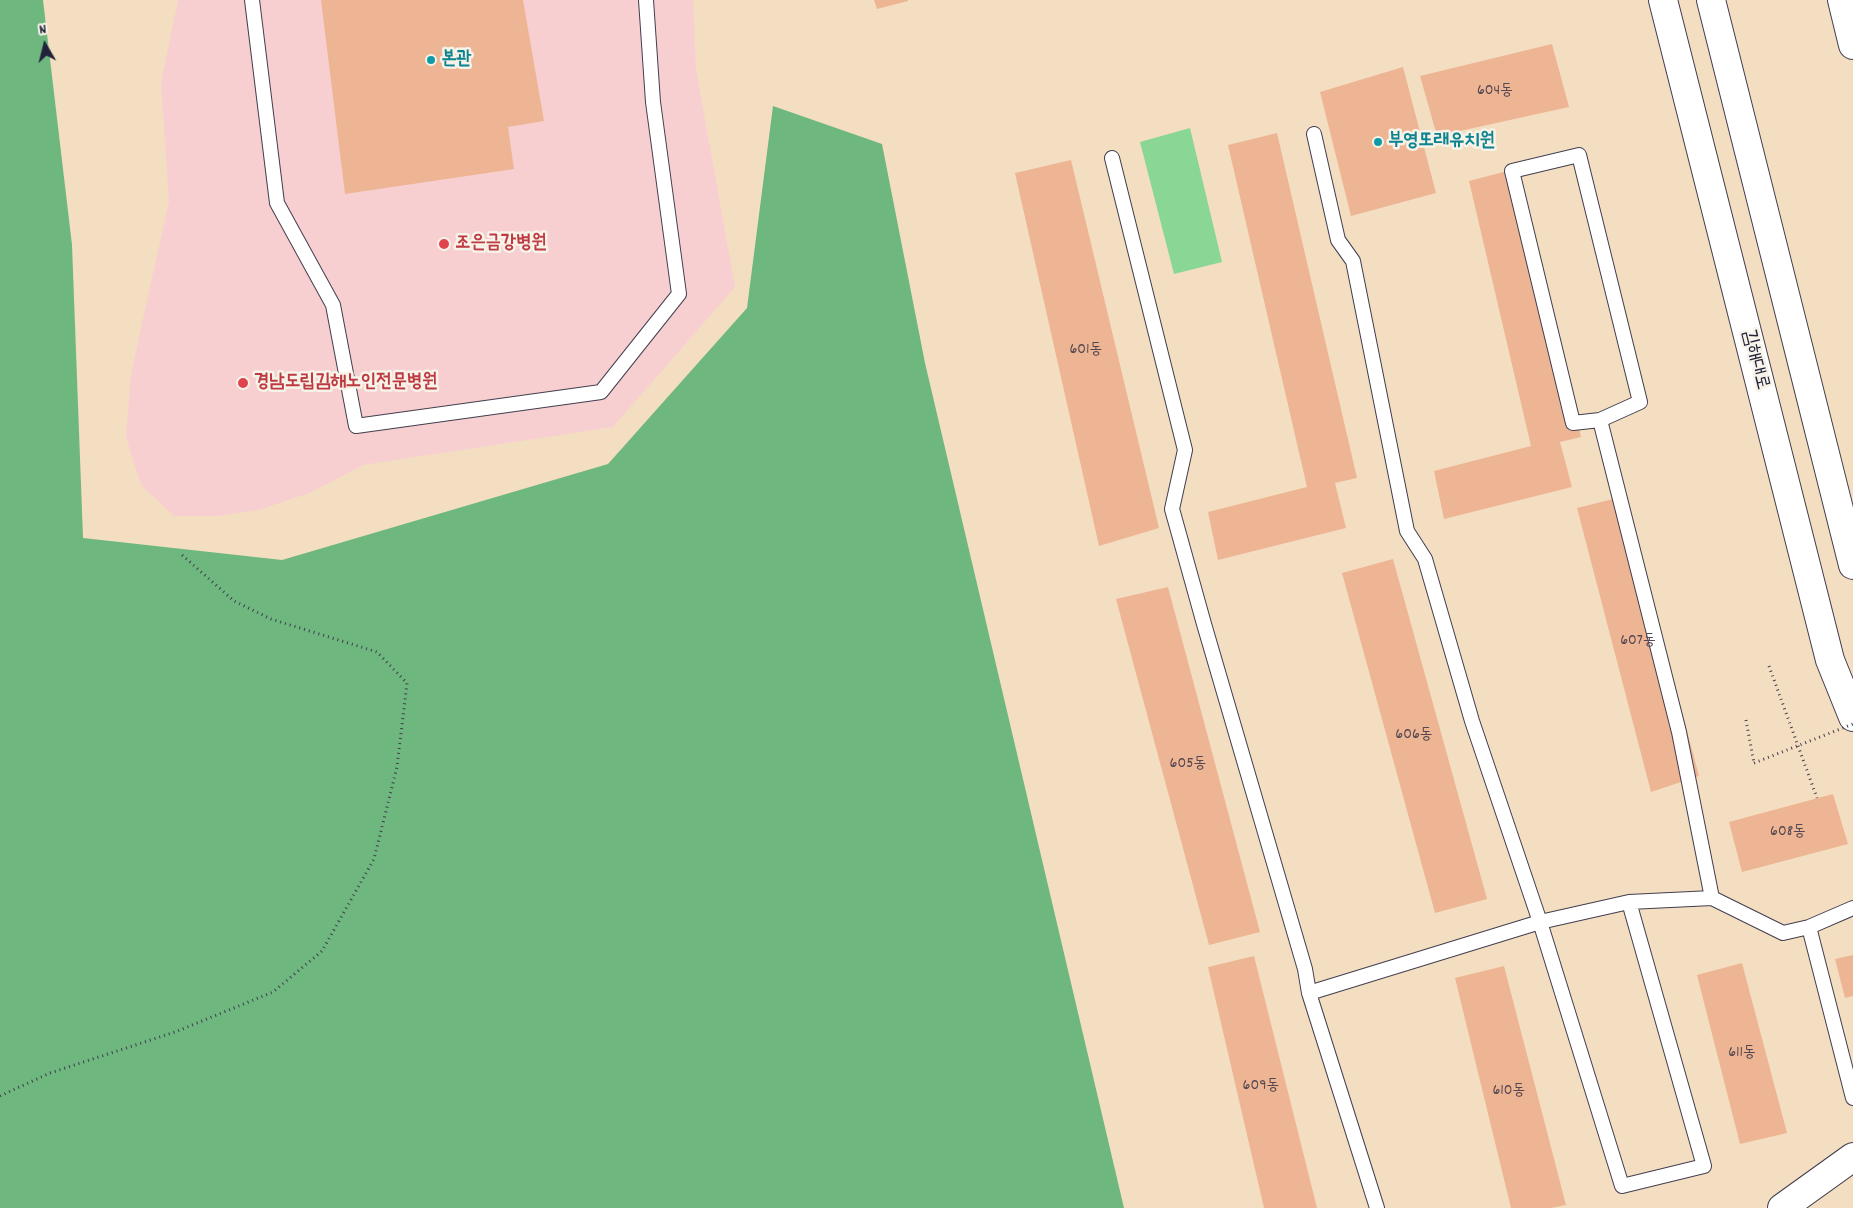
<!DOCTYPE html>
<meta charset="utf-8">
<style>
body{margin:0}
#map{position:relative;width:1853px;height:1208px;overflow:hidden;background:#f4dec1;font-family:Dekko,sans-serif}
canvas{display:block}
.north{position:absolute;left:20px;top:20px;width:50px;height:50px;-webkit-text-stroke:4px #f7f3e8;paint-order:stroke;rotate:352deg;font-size:14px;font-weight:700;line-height:20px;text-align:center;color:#22223b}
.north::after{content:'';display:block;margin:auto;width:18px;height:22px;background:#22223b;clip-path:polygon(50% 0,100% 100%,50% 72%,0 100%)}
</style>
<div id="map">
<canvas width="1853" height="1208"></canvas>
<div class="north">N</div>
</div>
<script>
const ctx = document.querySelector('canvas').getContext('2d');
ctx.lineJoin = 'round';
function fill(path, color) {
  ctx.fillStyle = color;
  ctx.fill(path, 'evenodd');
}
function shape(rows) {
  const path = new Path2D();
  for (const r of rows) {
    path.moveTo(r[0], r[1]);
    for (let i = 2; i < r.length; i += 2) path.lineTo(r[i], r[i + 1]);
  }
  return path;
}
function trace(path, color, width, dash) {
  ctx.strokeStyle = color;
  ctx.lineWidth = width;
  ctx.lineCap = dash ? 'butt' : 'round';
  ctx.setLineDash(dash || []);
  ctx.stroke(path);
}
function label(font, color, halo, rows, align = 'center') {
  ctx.font = font + ' Dekko,"Poor Story",sans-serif';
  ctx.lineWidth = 5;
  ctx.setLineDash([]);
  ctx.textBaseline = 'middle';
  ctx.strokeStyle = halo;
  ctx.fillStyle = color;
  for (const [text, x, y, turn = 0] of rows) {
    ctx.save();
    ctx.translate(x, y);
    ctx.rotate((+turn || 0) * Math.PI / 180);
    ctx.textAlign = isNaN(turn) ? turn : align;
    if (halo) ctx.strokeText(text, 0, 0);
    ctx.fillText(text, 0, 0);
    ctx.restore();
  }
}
const built = shape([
 [178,0,693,0,696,69,735,287,613,427,363,465,312,492,259,510,217,516,174,516,141,485,126,437,131,374,169,201,161,83]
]);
const green = shape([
 [1190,128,1222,262,1174,274,1140,142]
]);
const forest = shape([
 [0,0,43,0,72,245,83,538,282,560,608,464,747,308,773,106,882,144,925,363,1124,1208,0,1208]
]);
const building = shape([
 [321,0,523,0,544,121,508,127,514,169,345,194],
 [874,0,908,0,908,1,877,9],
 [1552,44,1569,107,1437,136,1420,76],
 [1403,67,1436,193,1351,216,1320,92],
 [1277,133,1357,478,1335,483,1346,528,1218,560,1208,512,1307,487,1228,145],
 [1071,160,1159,528,1099,546,1015,173],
 [1519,168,1581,437,1560,442,1572,487,1444,519,1434,471,1531,446,1469,181],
 [1625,496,1699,776,1651,792,1577,508],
 [1393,559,1487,899,1435,913,1342,573],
 [1168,587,1260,932,1209,945,1116,599],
 [1833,794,1848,844,1742,872,1729,822],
 [1853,955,1853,996,1845,998,1835,959],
 [1254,956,1317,1208,1264,1208,1208,967],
 [1742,963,1787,1133,1740,1144,1697,975],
 [1504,966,1566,1205,1551,1208,1511,1208,1455,978]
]);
const path = shape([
 [1769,666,1817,798],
 [1746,720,1754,763],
 [0,1096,50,1073,175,1032,273,992,322,951,374,859,397,767,407,683,377,652,271,619,234,601,182,555]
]);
const service = shape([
 [252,0,277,203,333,305,356,426,601,392,679,294,653,102,646,0],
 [1314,134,1338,240,1353,261,1407,531,1425,559,1472,721,1540,922,1622,1186,1704,1166,1629,902],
 [1112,158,1185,450,1172,509,1204,624,1305,969,1309,993,1377,1208],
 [1600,420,1573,423,1512,171,1579,155,1640,402,1600,420,1679,732,1712,898],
 [1809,927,1853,1098],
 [1309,993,1540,922,1629,902,1712,898,1783,933,1809,927,1853,908]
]);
const minor = shape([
 [1842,0,1853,45],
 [1782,1208,1853,1157]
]);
const primary = shape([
 [1663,0,1830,660,1853,717],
 [1711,0,1853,565]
]);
const pathBridge = shape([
 [1754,763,1853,724]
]);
const markers = [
 [431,60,5,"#0f9aa8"],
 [1378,142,5,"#0f9aa8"],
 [444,244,6,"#e0444e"],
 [243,383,6,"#e0444e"]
];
const numberNames = [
 ["604동",1495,92],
 ["601동",1086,351],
 ["607동",1638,642],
 ["606동",1414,736],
 ["605동",1188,765],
 ["608동",1788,833],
 ["611동",1742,1054],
 ["609동",1261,1087],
 ["610동",1509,1092]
];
const cultureNames = [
 ["본관",441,60],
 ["부영또래유치원",1388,142]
];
const healthNames = [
 ["조은금강병원",455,244],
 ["경남도립김해노인전문병원",254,383]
];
const streetNames = [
 ["김해대로",1754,360,76]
];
fill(built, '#f7cfd0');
fill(green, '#89d695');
fill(forest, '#6eb77e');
fill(building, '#edb593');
trace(service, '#423e4f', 16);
trace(minor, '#423e4f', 30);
trace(primary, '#423e4f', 30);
trace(path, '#423e4f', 3, [1, 4]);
trace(service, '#fff', 14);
trace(minor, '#fff', 28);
trace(primary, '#fff', 28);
trace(pathBridge, '#423e4f', 3, [1, 4]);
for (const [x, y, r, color] of markers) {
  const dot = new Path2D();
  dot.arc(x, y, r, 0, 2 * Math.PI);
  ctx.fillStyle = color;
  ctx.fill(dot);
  trace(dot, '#f7f3e8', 2);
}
label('16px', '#554751', null, numberNames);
label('bold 19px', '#0d838f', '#f7f3e8', cultureNames, 'left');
label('bold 19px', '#be3a42', '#f7f3e8', healthNames, 'left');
label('19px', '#22223b', '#f7f3e8', streetNames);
</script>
